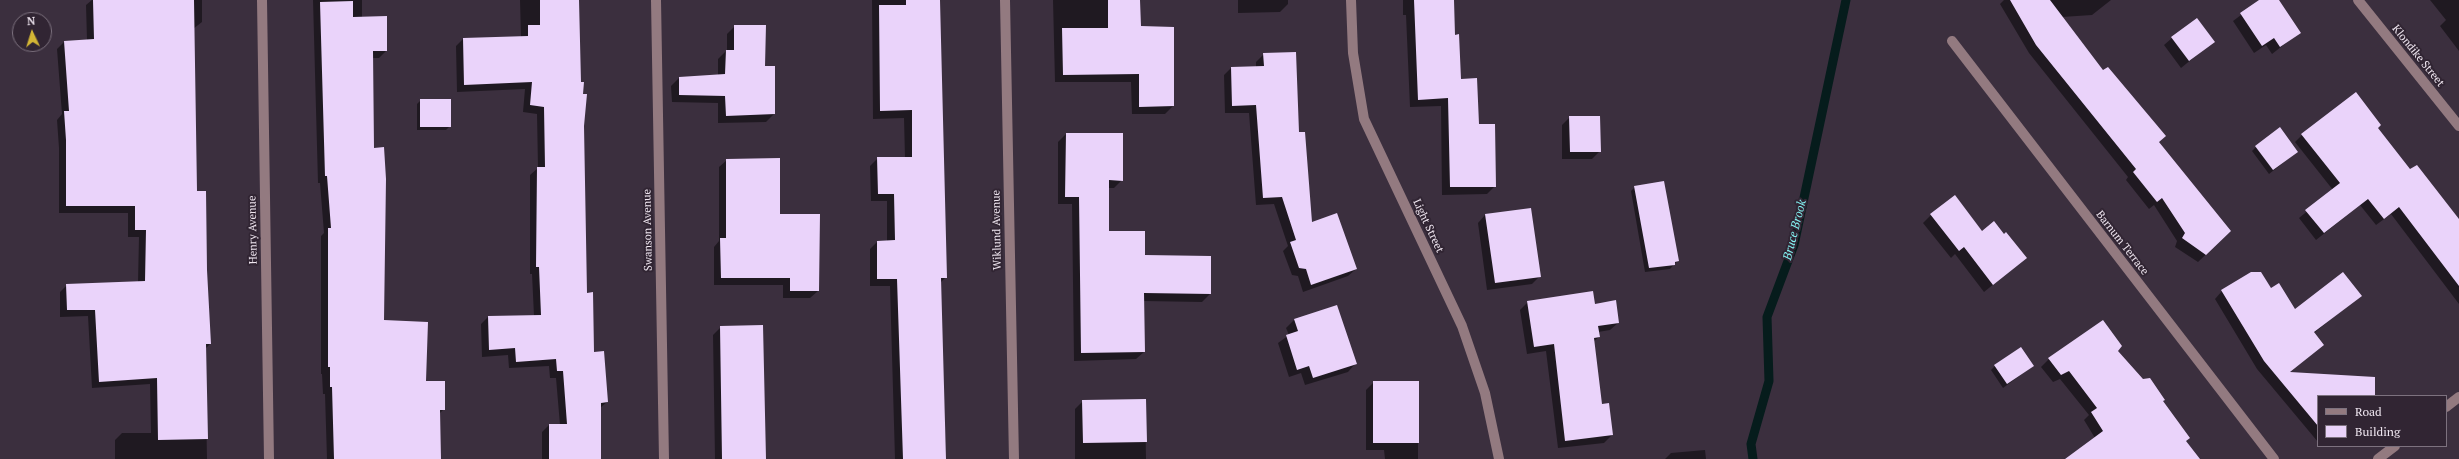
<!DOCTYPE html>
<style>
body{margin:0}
#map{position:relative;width:2459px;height:459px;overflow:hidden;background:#3b2f3e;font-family:"PT Serif",serif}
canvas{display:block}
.legend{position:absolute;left:2317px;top:395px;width:130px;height:52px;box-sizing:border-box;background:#312533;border:1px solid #7d727f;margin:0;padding:5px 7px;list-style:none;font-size:12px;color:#efe6f0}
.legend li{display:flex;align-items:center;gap:8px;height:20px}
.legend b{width:20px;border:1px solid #7d727f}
.north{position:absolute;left:12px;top:12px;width:40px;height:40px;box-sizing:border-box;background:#312533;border:1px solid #7d727f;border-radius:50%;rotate:356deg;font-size:11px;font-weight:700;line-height:16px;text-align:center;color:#efe6f0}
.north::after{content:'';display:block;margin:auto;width:14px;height:18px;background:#d4b635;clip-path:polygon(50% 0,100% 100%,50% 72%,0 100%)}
</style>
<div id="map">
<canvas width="2459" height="459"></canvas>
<ul class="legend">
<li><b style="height:5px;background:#937a80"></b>Road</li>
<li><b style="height:11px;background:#ead3fa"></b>Building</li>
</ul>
<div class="north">N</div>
</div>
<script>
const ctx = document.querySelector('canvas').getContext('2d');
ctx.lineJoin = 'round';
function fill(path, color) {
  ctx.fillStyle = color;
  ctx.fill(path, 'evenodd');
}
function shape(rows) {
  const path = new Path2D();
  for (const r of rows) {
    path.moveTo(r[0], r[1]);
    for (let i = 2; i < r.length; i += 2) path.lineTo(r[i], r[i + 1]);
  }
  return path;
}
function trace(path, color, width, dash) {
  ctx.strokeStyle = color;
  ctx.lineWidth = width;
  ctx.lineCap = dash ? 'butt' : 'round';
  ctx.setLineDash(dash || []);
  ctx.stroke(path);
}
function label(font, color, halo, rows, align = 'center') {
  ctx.font = font + ' "PT Serif",serif';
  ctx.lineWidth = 4;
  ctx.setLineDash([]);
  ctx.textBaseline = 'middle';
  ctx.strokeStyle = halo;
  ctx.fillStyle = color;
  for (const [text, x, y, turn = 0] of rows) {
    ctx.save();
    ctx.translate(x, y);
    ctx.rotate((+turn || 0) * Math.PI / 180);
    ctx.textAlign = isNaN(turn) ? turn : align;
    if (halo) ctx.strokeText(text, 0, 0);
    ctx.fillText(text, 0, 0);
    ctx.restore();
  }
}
const shadow = shape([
 [92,0,202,0,202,22,193,29,196,192,206,270,210,344,205,349,207,459,115,459,115,440,122,433,151,433,150,384,92,388,88,316,60,317,60,292,67,285,138,282,139,237,128,237,128,213,59,213,59,148,57,120,62,114,57,49,64,42,87,40,86,5],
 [313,0,362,0,362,17,386,51,379,58,372,58,373,149,383,321,444,409,439,414,440,459,327,459,325,394,323,394,322,374,321,374,321,236,324,233,320,183,318,183],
 [520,0,578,0,586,294,593,353,607,402,600,408,600,459,542,459,542,432,549,425,560,425,556,378,550,378,549,366,509,368,508,355,482,357,481,324,488,317,534,316,532,274,530,274,530,175,538,168,537,114,523,112,525,89,457,92,456,46,463,39,521,38],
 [872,0,939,0,946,277,940,283,946,459,895,459,890,286,870,286,870,249,877,242,887,241,887,201,871,201,870,166,878,158,905,158,904,118,873,119],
 [1053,0,1139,0,1140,27,1173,28,1173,106,1165,114,1132,114,1131,82,1055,82],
 [1238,0,1288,0,1288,4,1280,12,1238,13],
 [1403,0,1453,0,1454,36,1460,80,1478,125,1495,186,1487,194,1442,195,1441,106,1410,107,1406,15,1403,15],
 [2004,0,2111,0,2092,15,2062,17,2159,142,2222,239,2198,262,2175,247,2177,241,2154,205,2149,209,2126,180,2128,177,2029,53,2000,4],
 [2261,0,2277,0,2299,33,2272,54,2266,45,2254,53,2233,21],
 [2430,0,2459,0,2459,51,2440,26,2446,20],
 [735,26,764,67,774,114,766,122,718,123,718,103,672,102,671,86,679,78,718,76,718,59,727,50,727,34],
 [2172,38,2213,42,2181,68,2164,45],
 [1264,54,1298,133,1311,223,1356,269,1348,276,1303,292,1298,276,1292,275,1283,251,1288,246,1274,204,1256,205,1249,113,1225,113,1224,75,1231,68,1256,67,1256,62],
 [421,100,450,126,446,130,417,130,417,104],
 [1570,117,1600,151,1592,159,1562,159,1562,125],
 [2377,128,2410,171,2416,166,2459,219,2459,304,2391,214,2376,225,2360,205,2316,240,2299,218,2333,190,2295,142,2302,135],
 [1066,134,1122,134,1122,180,1114,188,1108,188,1108,232,1210,294,1202,302,1143,301,1144,352,1136,359,1074,361,1072,204,1058,204,1058,142],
 [2256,147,2292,156,2269,174,2252,151],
 [727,160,779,215,818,291,810,298,783,298,783,285,714,285,714,247,719,241,719,167],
 [1635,187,1677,261,1670,269,1645,272,1631,191],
 [1485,215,1540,276,1532,284,1487,290,1478,223],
 [1931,215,1982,232,2004,235,2026,258,1984,292,1955,254,1951,258,1923,223],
 [2271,290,2294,310,2360,296,2314,333,2323,345,2290,372,2356,396,2318,396,2318,442,2257,369,2215,299,2222,291],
 [1528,302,1594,305,1618,323,1610,330,1598,332,1599,337,1593,342,1601,405,1612,435,1604,443,1558,448,1546,351,1527,354,1520,310],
 [1294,320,1355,364,1348,372,1305,385,1301,373,1289,377,1278,343,1289,335,1286,328],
 [721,327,765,459,715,459,713,335],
 [2117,351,2162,402,2185,441,2199,459,2067,459,2095,438,2084,420,2089,415,2060,379,2053,382,2041,367,2049,359],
 [1995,366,2033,366,2003,388,1991,370],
 [1374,382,1418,382,1418,459,1385,459,1384,450,1366,450,1366,390],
 [1145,400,1146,459,1075,459,1075,409,1083,401],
 [1705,450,1706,459,1665,459,1671,453]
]);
const stream = shape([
 [1753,459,1751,444,1769,381,1767,317,1794,245,1846,0]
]);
const building = shape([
 [93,0,194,0,197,191,206,191,207,270,211,344,206,344,208,439,158,440,157,378,99,382,95,310,67,310,66,284,145,281,146,230,135,230,135,206,66,206,66,140,64,111,69,111,64,41,94,39],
 [540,0,579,0,581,82,584,82,583,94,587,94,584,126,587,293,593,292,594,352,604,351,608,402,601,403,601,459,549,459,549,424,567,424,563,371,557,371,556,359,516,362,515,348,489,350,488,316,541,315,539,267,536,267,537,167,545,167,544,107,530,105,532,82,464,85,463,38,528,36,528,25,540,25],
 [906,0,940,0,947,278,941,278,946,459,903,459,897,279,877,279,877,241,895,240,894,194,878,194,877,157,912,157,912,110,880,111,879,5,906,5],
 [1108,0,1140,0,1141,26,1174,27,1174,106,1139,107,1139,74,1063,75,1062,28,1108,28],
 [1414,0,1454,0,1455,35,1459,34,1461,79,1477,78,1479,124,1495,124,1496,187,1450,187,1448,98,1418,100],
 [2010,0,2050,0,2103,70,2108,67,2166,136,2159,142,2231,231,2206,255,2182,238,2185,233,2162,198,2157,202,2133,172,2136,169,2036,45],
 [2259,0,2279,0,2301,33,2280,47,2274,38,2262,46,2240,13],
 [353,1,353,17,387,16,387,51,373,51,374,148,384,147,386,179,384,320,428,322,426,381,445,381,445,410,440,410,441,459,334,459,332,387,330,387,330,367,328,367,328,228,331,228,327,176,325,176,320,2],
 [2197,18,2215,42,2189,61,2171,37],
 [734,25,766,25,765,66,775,66,775,114,726,116,725,96,679,95,679,77,725,74,726,50,734,50],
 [1296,52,1299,132,1305,132,1312,222,1337,213,1357,269,1311,285,1306,269,1299,268,1290,242,1296,240,1282,197,1263,198,1256,105,1232,106,1231,67,1264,66,1263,53],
 [2356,92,2381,125,2378,128,2410,169,2417,165,2459,219,2459,286,2399,207,2384,219,2368,199,2324,233,2305,210,2340,183,2301,134],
 [420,99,451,99,451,127,420,127],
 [1569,116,1600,116,1601,152,1570,152],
 [2280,127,2298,152,2273,170,2255,146],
 [1066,133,1123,133,1123,181,1109,180,1109,231,1145,231,1145,255,1211,256,1211,294,1144,293,1145,352,1081,353,1079,197,1065,197],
 [780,158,780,214,820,214,819,291,790,291,790,278,721,278,720,238,726,238,726,159],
 [1664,181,1679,261,1675,262,1675,265,1649,268,1634,186],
 [1955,195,1982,231,1994,221,2004,234,2006,232,2027,258,1993,285,1964,247,1959,251,1930,214],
 [1531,208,1541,277,1495,283,1485,214],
 [2251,272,2261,272,2271,288,2279,283,2295,309,2343,272,2362,296,2314,332,2324,345,2290,372,2375,377,2375,396,2318,396,2318,426,2264,361,2221,290],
 [1593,291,1595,304,1616,300,1619,323,1598,326,1600,337,1594,338,1602,404,1609,403,1613,435,1565,441,1554,344,1534,347,1527,301],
 [1337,305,1357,364,1313,378,1309,366,1297,370,1286,335,1298,331,1294,319],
 [2103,320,2122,346,2118,351,2143,379,2150,378,2165,400,2163,401,2190,438,2186,441,2200,459,2065,459,2103,431,2091,412,2097,408,2069,371,2061,375,2048,358],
 [763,325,766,459,722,459,720,326],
 [2021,347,2034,366,2007,384,1994,365],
 [1373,381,1419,381,1419,443,1373,443],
 [1146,399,1147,442,1083,443,1082,400]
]);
const minor = shape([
 [262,0,269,459],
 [656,0,664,459],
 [1005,0,1014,459],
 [1351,0,1353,53,1364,119,1462,326,1485,393,1499,459],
 [2358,0,2459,126],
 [1952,41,2274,459],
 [2446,407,2459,397],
 [2378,459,2395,446]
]);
const streetNames = [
 ["Klondike Street",2418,56,51],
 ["Light Street",1428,226,65],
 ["Henry Avenue",253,230,-91],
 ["Swanson Avenue",648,230,-91],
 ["Wiklund Avenue",997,230,-91],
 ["Barnum Terrace",2122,243,52]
];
const waterNames = [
 ["Bruce Brook",1795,230,-76]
];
fill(shadow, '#0007');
trace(stream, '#061c1c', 9);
fill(building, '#ead3fa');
trace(minor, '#937a80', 10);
label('11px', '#efe6f0', '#312533', streetNames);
label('italic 12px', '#84f3f3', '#312533', waterNames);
</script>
